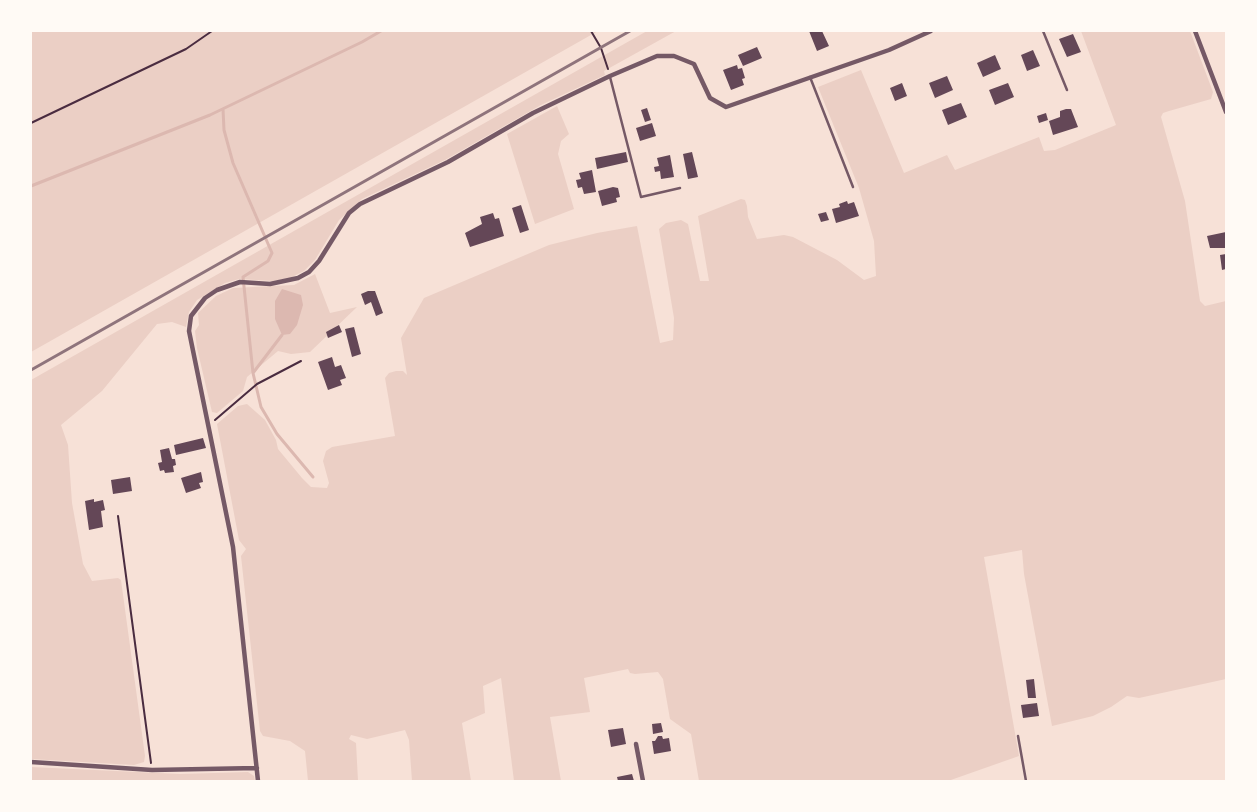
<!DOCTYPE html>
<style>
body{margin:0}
#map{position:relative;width:1257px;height:812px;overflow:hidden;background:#f7e1d7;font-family:"Public Sans",sans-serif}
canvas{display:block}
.frame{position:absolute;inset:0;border:32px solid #fffaf5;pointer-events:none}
</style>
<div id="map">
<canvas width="1257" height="812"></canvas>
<div class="frame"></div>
</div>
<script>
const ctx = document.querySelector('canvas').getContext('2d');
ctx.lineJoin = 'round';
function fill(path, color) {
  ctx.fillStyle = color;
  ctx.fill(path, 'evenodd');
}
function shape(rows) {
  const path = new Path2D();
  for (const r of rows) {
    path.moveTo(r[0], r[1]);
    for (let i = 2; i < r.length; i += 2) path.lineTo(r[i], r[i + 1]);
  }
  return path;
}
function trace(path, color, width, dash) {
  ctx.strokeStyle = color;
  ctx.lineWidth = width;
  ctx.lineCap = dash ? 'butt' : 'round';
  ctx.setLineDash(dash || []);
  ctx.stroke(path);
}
const green = shape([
 [31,31,598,31,31,352],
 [647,31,676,31,604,71,605,75,541,105,445,160,362,199,339,220,315,260,304,271,290,278,273,281,239,279,225,283,197,300,189,312,186,327,172,322,157,324,102,391,61,425,68,445,72,503,83,564,92,581,118,578,121,580,145,756,144,762,134,765,31,759,31,380],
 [1081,31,1190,31,1213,92,1211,99,1169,111,1163,113,1161,117,1185,201,1200,301,1205,306,1226,301,1226,679,1139,698,1127,696,1111,707,1093,716,1052,726,1024,574,1022,550,984,557,1019,756,948,781,699,781,691,734,670,719,663,679,658,672,635,674,630,673,628,669,584,678,590,712,550,717,561,781,514,781,501,678,483,686,485,713,462,723,471,781,412,781,409,740,405,730,367,739,351,735,349,739,356,743,358,781,308,781,305,751,290,741,263,736,260,731,241,556,246,549,239,540,217,424,238,406,247,404,265,420,276,440,278,449,302,478,311,487,327,488,329,483,323,461,326,451,332,447,395,436,385,378,389,373,396,371,403,371,407,375,401,338,424,298,549,245,597,233,637,226,660,343,673,340,674,318,659,229,666,223,681,220,688,224,700,281,709,281,698,216,741,199,745,200,747,206,748,217,757,239,784,235,793,237,837,260,864,280,876,276,874,241,859,188,818,87,861,70,904,173,947,155,955,170,1039,137,1044,151,1055,150,1116,125],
 [557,106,569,134,561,141,558,154,574,209,535,224,507,134],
 [315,274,330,313,357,307,310,352,291,354,278,351,247,377,243,391,217,413,212,412,197,348,195,331,199,325,198,313,216,296,233,288,294,285],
 [31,767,180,774,248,772,254,776,255,781,31,781]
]);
const water = shape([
 [282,289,301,295,303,305,297,325,290,334,282,335,275,319,275,301]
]);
const stream = shape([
 [223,109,224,130,233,163,272,253,268,261,243,277,253,373,261,407,277,434,313,477],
 [31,186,210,115,362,42,381,31],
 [253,373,282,335]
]);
const building = shape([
 [809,31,822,31,829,46,817,51],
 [1073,34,1081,52,1067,57,1059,39],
 [757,47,762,58,743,66,738,55],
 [1033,50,1040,66,1027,71,1021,55],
 [995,55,1001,69,983,77,977,63],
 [737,65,738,69,742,68,745,78,742,79,744,85,731,90,723,70],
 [947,76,953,90,935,98,929,83],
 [902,83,907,96,895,101,890,88],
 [1008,83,1014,97,995,105,989,90],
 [961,103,967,117,948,125,942,110],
 [647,108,651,120,645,122,641,110],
 [1066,109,1071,109,1078,127,1053,135,1049,121,1060,117,1060,111],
 [1046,113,1048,120,1039,123,1037,116],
 [652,123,656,136,640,141,636,128],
 [626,152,628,162,597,169,595,158],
 [692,152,698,177,688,179,683,154],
 [670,155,674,177,661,179,660,171,655,172,654,167,659,166,657,158],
 [592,170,596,192,584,194,582,187,578,188,576,180,581,179,579,173],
 [613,187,618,188,620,197,616,198,617,202,602,206,598,191],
 [847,201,848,204,854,202,859,216,836,223,832,209,840,207,839,204],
 [521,205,529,230,520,233,512,208],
 [826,212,829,220,821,222,818,214],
 [493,213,495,219,499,218,504,236,470,247,465,233,482,224,480,217],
 [1226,232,1226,248,1210,248,1207,236],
 [1226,254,1226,269,1222,270,1220,255],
 [368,291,375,291,383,313,376,316,371,302,365,305,361,294],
 [339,325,342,332,328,338,326,332],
 [354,327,361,354,352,357,345,329],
 [332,357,335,367,341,365,346,378,340,380,342,385,328,390,318,362],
 [203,438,206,448,176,455,174,445],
 [169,448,172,459,175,459,176,465,173,466,174,472,165,473,164,470,160,471,158,463,162,462,160,450],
 [201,472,203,482,199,483,201,488,186,493,181,478],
 [130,477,132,491,113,494,111,480],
 [94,499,94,502,103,500,105,510,101,511,103,527,89,530,85,501],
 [1034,679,1036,698,1028,698,1026,680],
 [1037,703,1039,716,1023,718,1021,705],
 [661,723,663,732,653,734,652,724],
 [623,728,626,744,611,747,608,730],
 [658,736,662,736,663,739,669,738,671,751,654,754,652,741,655,741],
 [632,774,634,781,618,781,617,777]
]);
const path = shape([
 [591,31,601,48,608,69],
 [31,123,186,49,212,31],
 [215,420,257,384,301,361],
 [118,516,151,763]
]);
const service = shape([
 [1043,31,1067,90],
 [610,77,641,197,680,188],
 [810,77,853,187],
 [1018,736,1026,781]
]);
const minor = shape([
 [1195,31,1226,112],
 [636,744,643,781],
 [31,762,152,770,257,768],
 [258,781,233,547,189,331,191,316,205,298,217,290,240,282,270,284,298,278,309,272,319,261,349,213,360,204,448,162,533,113,610,76,657,56,674,56,694,64,710,98,726,107,889,50,931,31]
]);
const rail = shape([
 [31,370,630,31]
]);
fill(green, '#ebcfc5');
fill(water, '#dcb8b0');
trace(stream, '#dcb8b0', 3);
fill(building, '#644757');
trace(path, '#4a2c40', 2);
trace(service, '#755966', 2.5);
trace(minor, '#755966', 4.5);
trace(rail, '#8f747c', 3);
</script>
